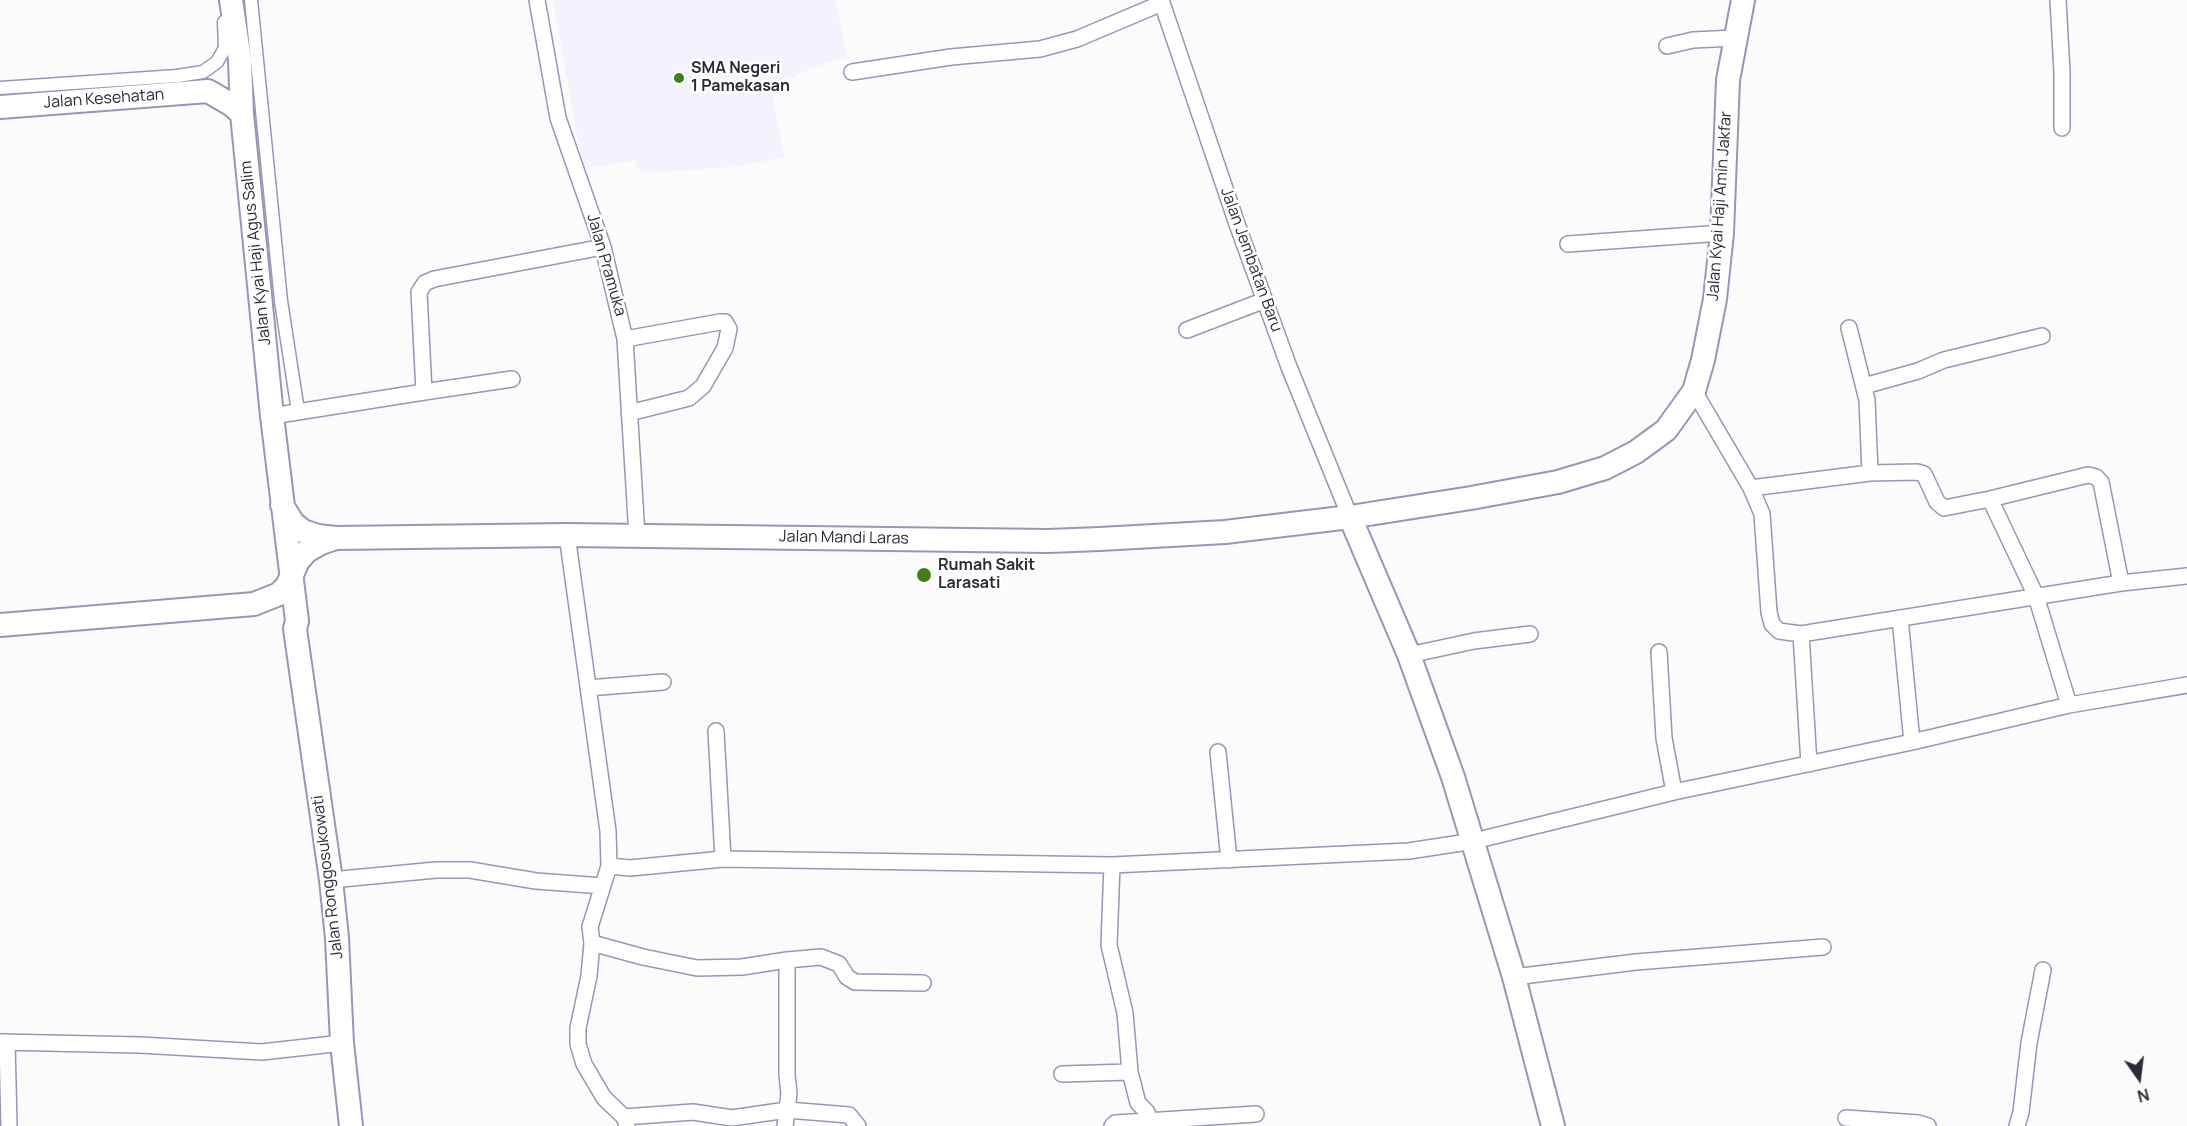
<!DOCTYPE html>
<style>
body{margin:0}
#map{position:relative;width:2187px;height:1126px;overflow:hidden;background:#fbfbfb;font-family:Manrope,sans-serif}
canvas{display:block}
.north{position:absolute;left:2109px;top:1048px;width:60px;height:60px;-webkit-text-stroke:4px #fff;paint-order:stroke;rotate:166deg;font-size:16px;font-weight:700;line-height:24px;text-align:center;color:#2a2b39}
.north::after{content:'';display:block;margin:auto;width:21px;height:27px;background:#2a2b39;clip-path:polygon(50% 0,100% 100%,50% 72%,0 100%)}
</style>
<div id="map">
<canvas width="2187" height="1126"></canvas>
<div class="north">N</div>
</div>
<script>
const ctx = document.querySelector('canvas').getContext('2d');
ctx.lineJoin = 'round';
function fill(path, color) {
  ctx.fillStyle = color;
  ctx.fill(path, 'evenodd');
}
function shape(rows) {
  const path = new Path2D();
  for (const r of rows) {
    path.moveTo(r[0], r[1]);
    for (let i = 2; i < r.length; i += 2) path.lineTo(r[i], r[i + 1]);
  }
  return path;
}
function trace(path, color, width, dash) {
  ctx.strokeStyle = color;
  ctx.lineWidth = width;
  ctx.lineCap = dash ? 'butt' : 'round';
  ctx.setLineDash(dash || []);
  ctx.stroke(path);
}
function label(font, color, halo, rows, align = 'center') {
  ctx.font = font + ' Manrope,sans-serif';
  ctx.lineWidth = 5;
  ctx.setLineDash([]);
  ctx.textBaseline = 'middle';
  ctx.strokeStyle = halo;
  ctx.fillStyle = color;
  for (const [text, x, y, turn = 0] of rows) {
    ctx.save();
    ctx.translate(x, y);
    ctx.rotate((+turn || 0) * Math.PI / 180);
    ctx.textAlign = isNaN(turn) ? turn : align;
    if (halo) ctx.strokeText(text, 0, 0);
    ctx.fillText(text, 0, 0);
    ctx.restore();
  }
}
const built = shape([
 [553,0,835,0,847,56,809,69,771,88,784,157,734,167,640,173,635,160,583,169]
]);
const pedestrian = shape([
 [251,0,281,301,298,411],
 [0,88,177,76,203,72,217,62,225,48,224,22]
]);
const minor = shape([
 [537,0,558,118,603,247,625,339,637,536],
 [1161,0,1237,224,1289,367,1350,517],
 [2058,0,2062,72,2062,128],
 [1667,46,1693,40,1735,38],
 [852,72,951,57,1040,49,1077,39,1162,3],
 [1568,244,1722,233],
 [1849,328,1867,400,1870,473],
 [1187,330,1265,300],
 [625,339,720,322,725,322,729,329,725,348,703,386,689,398,629,413],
 [1864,386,1918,371,1944,360,2042,336],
 [1694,391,1751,488,1762,514,1769,612,1772,624,1779,631,1801,634,2121,583,2187,576],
 [424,392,512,379],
 [272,416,424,392,419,292,425,283,434,279,603,247],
 [1751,488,1870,473,1917,472,1924,474,1937,502,1944,508,1990,499,2088,475,2096,477,2101,482,2121,583],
 [1990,499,2036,596,2069,705],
 [567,535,608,831,609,866,630,868,723,859,1112,865,1409,851,1474,841,1674,792,1912,742,2069,705,2187,685],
 [1900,618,1912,742],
 [1801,634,1809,764],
 [1659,652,1664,738,1674,792],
 [1409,655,1474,641,1530,634],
 [588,688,663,682],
 [716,731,723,859],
 [1218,752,1229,860],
 [1112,865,1109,945,1125,1013,1130,1072,1138,1103,1147,1112,1151,1126],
 [609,866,590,927,592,943,589,976,578,1028,578,1044,584,1064,604,1098,624,1117,627,1126],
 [331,880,436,870,470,870,536,881,603,886],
 [592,943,643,957,697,968,742,967,787,960,821,957,839,964,847,977,855,982,923,983],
 [1514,977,1636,962,1823,947],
 [0,1042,140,1045,262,1052,342,1043],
 [7,1042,9,1126],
 [1062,1074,1130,1072],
 [624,1117,693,1112,732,1118,787,1110,849,1115,858,1126],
 [1846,1118,1918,1123,1928,1126],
 [785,1126,789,1093,787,1075,787,960],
 [1112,1126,1115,1123,1256,1114],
 [2017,1126,2021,1112,2029,1043,2043,970]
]);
const secondary = shape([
 [231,0,240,60,242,114,272,416,297,621,295,629,331,880,337,938,342,1043,351,1126],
 [0,107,208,91,232,105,242,114],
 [282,505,293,523,303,531,318,536,336,538,567,535,1048,541,1100,539,1225,532,1350,517,1471,498,1558,482,1605,468,1636,452,1666,430,1694,391,1703,360,1715,299,1722,233,1728,80,1743,0],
 [1350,517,1409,655,1453,777,1514,977,1553,1126],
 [0,625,254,604,279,594,287,586,298,561,307,551,321,543,336,538]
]);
const markers = [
 [679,78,6,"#447e18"],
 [924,575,8,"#447e18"]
];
const poiNames = [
 ["SMA Negeri",691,69],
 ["1 Pamekasan",691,87],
 ["Rumah Sakit",938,566],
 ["Larasati",938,584]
];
const streetNames = [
 ["Jalan Kesehatan",104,99,-4],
 ["Jalan Kyai Haji Amin Jakfar",1720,206,-86],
 ["Jalan Kyai Haji Agus Salim",256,253,-96],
 ["Jalan Jembatan Baru",1251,260,70],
 ["Jalan Pramuka",606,265,74],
 ["Jalan Mandi Laras",844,538,1],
 ["Jalan Ronggosukowati",328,877,-97]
];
fill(built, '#f2f3fc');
trace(pedestrian, '#9497b9', 15);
trace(minor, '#9497b9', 18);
trace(secondary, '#9497b9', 26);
trace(pedestrian, '#fff', 12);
trace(minor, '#fff', 15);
trace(secondary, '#fff', 22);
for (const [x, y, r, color] of markers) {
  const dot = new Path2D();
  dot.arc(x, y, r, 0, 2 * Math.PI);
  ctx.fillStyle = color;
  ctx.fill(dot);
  trace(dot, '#fff', 2);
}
label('bold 16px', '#2a2b39', '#fff', poiNames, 'left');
label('16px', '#2a2b39', '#fff', streetNames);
</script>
